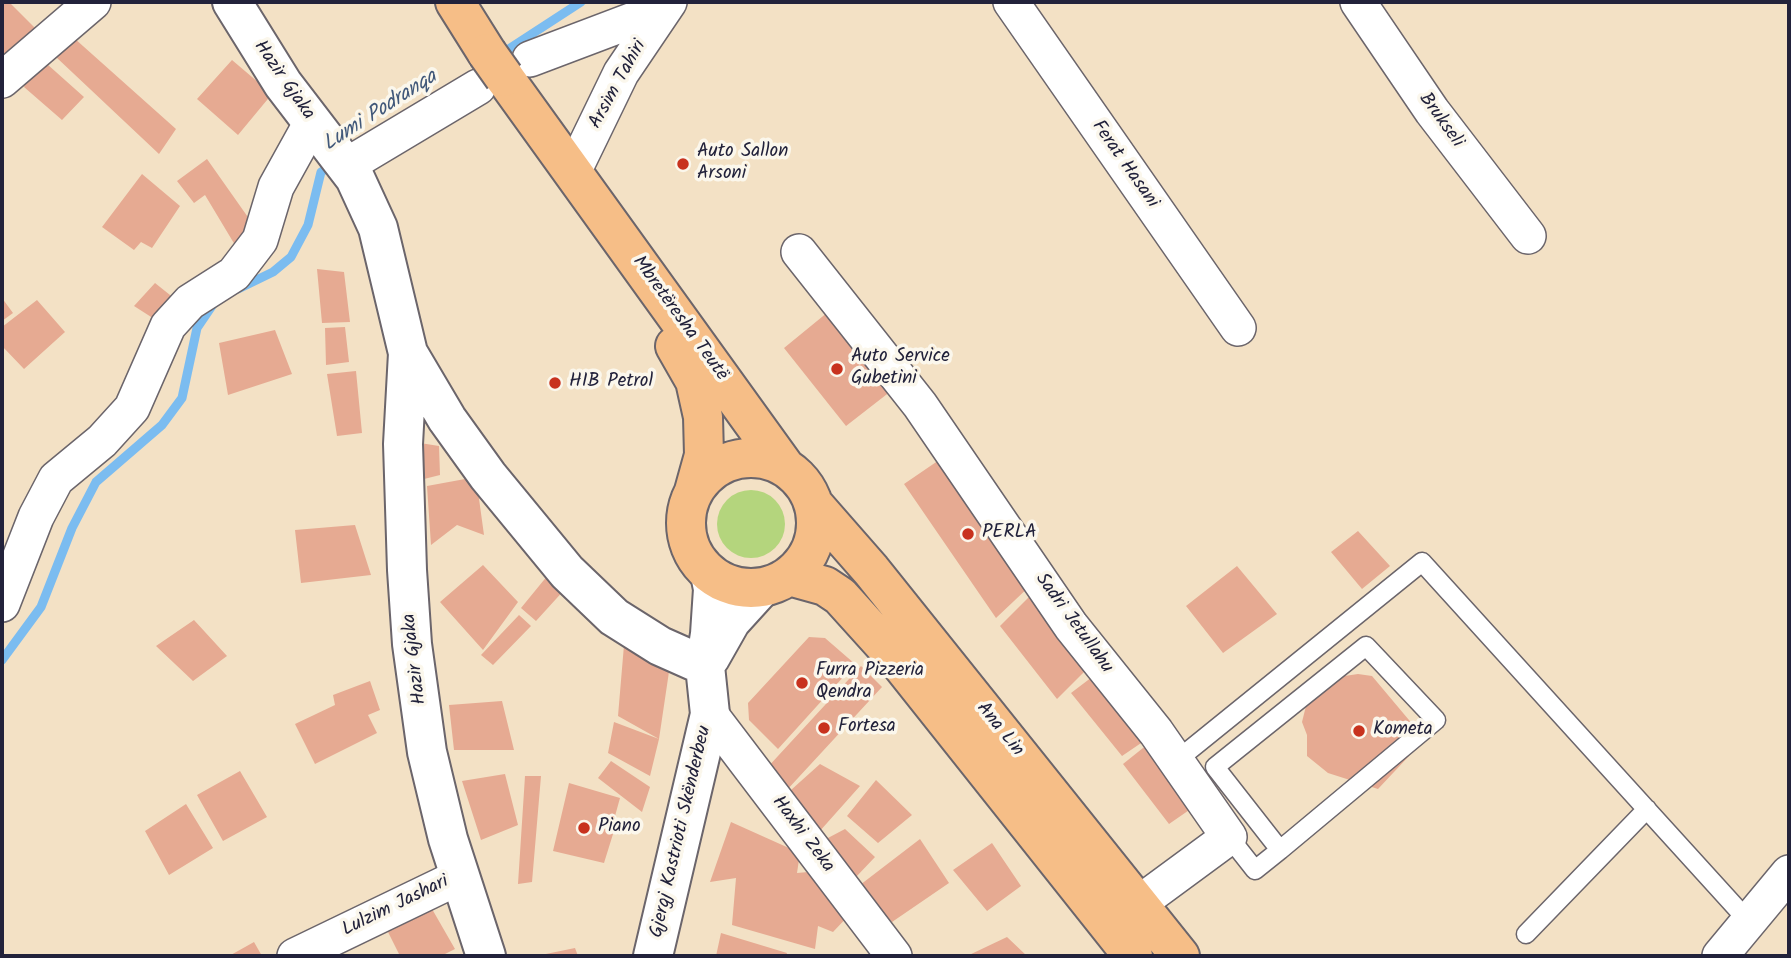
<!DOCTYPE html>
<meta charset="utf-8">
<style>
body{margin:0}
#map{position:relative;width:1791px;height:958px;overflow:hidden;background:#f3e1c5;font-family:Kalam,sans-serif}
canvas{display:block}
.frame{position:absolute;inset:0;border:4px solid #22223b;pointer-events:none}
</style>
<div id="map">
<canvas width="1791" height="958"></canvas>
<div class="frame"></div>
</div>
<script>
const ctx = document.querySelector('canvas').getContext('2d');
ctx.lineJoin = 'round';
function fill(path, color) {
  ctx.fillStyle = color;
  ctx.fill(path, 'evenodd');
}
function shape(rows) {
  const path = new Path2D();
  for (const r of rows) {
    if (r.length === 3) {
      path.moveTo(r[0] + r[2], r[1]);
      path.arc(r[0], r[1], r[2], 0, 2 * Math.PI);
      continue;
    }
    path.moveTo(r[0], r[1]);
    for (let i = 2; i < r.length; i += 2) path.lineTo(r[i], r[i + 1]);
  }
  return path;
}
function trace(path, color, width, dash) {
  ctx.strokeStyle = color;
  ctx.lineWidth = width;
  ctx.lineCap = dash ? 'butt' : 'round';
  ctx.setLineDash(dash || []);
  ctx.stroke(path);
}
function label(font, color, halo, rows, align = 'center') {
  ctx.font = font + ' Kalam,sans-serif';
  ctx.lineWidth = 7;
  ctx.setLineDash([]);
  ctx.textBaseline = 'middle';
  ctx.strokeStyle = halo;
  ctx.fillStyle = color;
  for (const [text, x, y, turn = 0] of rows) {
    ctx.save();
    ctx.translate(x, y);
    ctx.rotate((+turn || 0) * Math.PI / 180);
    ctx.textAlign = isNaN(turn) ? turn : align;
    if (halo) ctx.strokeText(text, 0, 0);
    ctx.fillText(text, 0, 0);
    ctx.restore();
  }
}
const green = shape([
 [751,524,34]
]);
const stream = shape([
 [498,56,581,2],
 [238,289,273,272,291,257,308,225,321,172,334,164],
 [2,660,41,607,72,528,96,482,162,425,182,398,197,328,214,303]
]);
const building = shape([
 [2,2,9,2,41,34,10,60,2,50],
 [74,38,176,129,159,154,56,57],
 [232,60,272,94,238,135,197,99],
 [47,64,84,97,62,120,24,87,31,69],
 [207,159,257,230,238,250,205,195,194,203,177,181],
 [142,174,180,206,152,248,141,242,134,250,102,227],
 [317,269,344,272,350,322,322,323],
 [155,283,175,299,159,322,134,306],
 [2,298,13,313,2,321],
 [37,300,65,332,24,369,2,346,2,327],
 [828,312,891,391,846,426,784,348],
 [345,327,349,362,326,365,325,328],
 [275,330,292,374,228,395,219,343],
 [356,371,362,433,337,436,327,374],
 [420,443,439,446,440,475,420,480],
 [945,456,1032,584,996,618,904,484],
 [476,477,484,535,457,525,431,545,427,486],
 [355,525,371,575,301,583,295,530],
 [1358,531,1390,566,1362,589,1331,552],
 [483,565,518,602,483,650,440,602],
 [1237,566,1277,614,1223,653,1186,606],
 [548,575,566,588,536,621,521,608],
 [1032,594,1089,667,1057,699,1000,626],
 [519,615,531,626,493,665,481,655],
 [194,620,227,656,193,681,156,646],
 [809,637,825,638,855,664,778,749,749,720,748,703],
 [624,645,670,665,659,739,618,716],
 [861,666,882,687,786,791,766,769],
 [1096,674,1147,739,1122,756,1071,693],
 [1358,674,1372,676,1414,726,1409,756,1378,789,1328,773,1307,756,1307,735,1302,722,1307,702,1331,678],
 [370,681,380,710,368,715,377,733,315,764,295,724,335,705,333,695],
 [502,701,514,750,454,750,449,705],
 [614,722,659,739,650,776,608,753],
 [1148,744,1195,806,1169,824,1123,764],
 [611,761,650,787,642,812,598,778],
 [820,764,860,786,819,832,791,790],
 [240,771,267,817,223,841,197,795],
 [505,774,518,825,481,840,462,781],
 [525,776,541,776,532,882,518,884],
 [876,780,912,815,878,843,847,816],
 [569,783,620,798,615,816,608,821,613,834,604,863,553,851],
 [186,804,213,848,169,875,145,831],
 [731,822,800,853,797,873,819,871,852,912,833,932,818,926,815,949,732,925,736,878,710,882],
 [845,829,875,857,856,877,826,839],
 [920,839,949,883,892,922,860,885],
 [992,843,1021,886,987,911,953,870],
 [428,902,455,949,441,956,400,956,384,924],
 [721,933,787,953,786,956,716,956],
 [1007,937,1027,956,967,956],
 [254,942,262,956,229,956],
 [575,948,578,956,542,956,541,955]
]);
const service = shape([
 [1176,761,1422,562,1750,923],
 [1229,837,1255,870,1280,850,1215,767,1366,646,1436,720,1280,850],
 [1526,934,1647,809]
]);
const minor = shape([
 [1011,2,1238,328],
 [1358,2,1432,111,1528,236],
 [530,59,665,8,663,4],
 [2,80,93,2],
 [346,166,478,87],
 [573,172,621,73,669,2],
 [799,252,920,405,1071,626,1156,732,1229,837,1138,904],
 [2,604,36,517,56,479,102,441,132,408,168,326,190,302,234,274,260,240,276,187,312,122],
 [710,714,894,956],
 [295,956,459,877],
 [1720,956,1789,873]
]);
const tertiary = shape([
 [232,2,283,84,355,178,378,228,408,353,403,444,407,570,412,644,427,752,448,839,486,956],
 [408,353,447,419,488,476,567,572,614,617,660,646,705,666],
 [710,658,731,621,761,588],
 [653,956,710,714,705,666,710,634,713,589,710,574]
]);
const primary = shape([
 [455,2,487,53],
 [504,77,785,467],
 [675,346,695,381,703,417,704,455,694,491],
 [751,523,65],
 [815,506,871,570,1180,956],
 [789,576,825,586,840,596,896,658,1133,956]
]);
const primaryBridge = shape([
 [487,53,504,77]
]);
const markers = [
 [683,164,7,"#c8321e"],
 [837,369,7,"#c8321e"],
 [555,383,7,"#c8321e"],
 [968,534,7,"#c8321e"],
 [802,683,7,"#c8321e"],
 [824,728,7,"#c8321e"],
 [1359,731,7,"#c8321e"],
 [584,828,7,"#c8321e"]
];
const streetNames = [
 ["Hazir Gjaka",283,81,55],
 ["Arsim Tahiri",619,85,-61],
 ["Brukseli",1440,121,54],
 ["Ferat Hasani",1124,165,55],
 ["Mbretëresha Teutë",679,319,54],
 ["Sadri Jetullahu",1073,624,54],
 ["Hazir Gjaka",416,659,-97],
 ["Ana Lin",999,730,51],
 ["Gjergj Kastrioti Skënderbeu",682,832,-77],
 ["Haxhi Zeka",802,835,53],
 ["Lulzim Jashari",396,907,-26]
];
const poiNames = [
 ["Auto Sallon",697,153],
 ["Arsoni",697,175],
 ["Auto Service",851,358],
 ["Gubetini",851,380],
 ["HIB Petrol",569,383],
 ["PERLA",982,534],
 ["Furra Pizzeria",816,672],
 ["Qendra",816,694],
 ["Fortesa",838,728],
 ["Kometa",1373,731],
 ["Piano",598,828]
];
const waterNames = [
 ["Lumi Podranqa",381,112,-33]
];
fill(green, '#b4d57d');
trace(stream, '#7bbcf0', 9);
fill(building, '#e6aa92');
trace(service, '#6b656b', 21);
trace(minor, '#6b656b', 38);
trace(tertiary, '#6b656b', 42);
trace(primary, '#6b656b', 42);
trace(service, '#fff', 18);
trace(minor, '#fff', 35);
trace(tertiary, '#fff', 38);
trace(primary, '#f6be87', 38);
trace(primaryBridge, '#6b656b', 42, []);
trace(primaryBridge, '#f6be87', 38);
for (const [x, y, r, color] of markers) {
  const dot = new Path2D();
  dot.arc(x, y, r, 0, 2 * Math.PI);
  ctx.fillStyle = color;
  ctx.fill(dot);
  trace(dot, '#fbf7ec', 2.5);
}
label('19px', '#22223b', '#fbf7ec', streetNames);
label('19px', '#22223b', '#fbf7ec', poiNames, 'left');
label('italic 21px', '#41587a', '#fbf7ec', waterNames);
</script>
